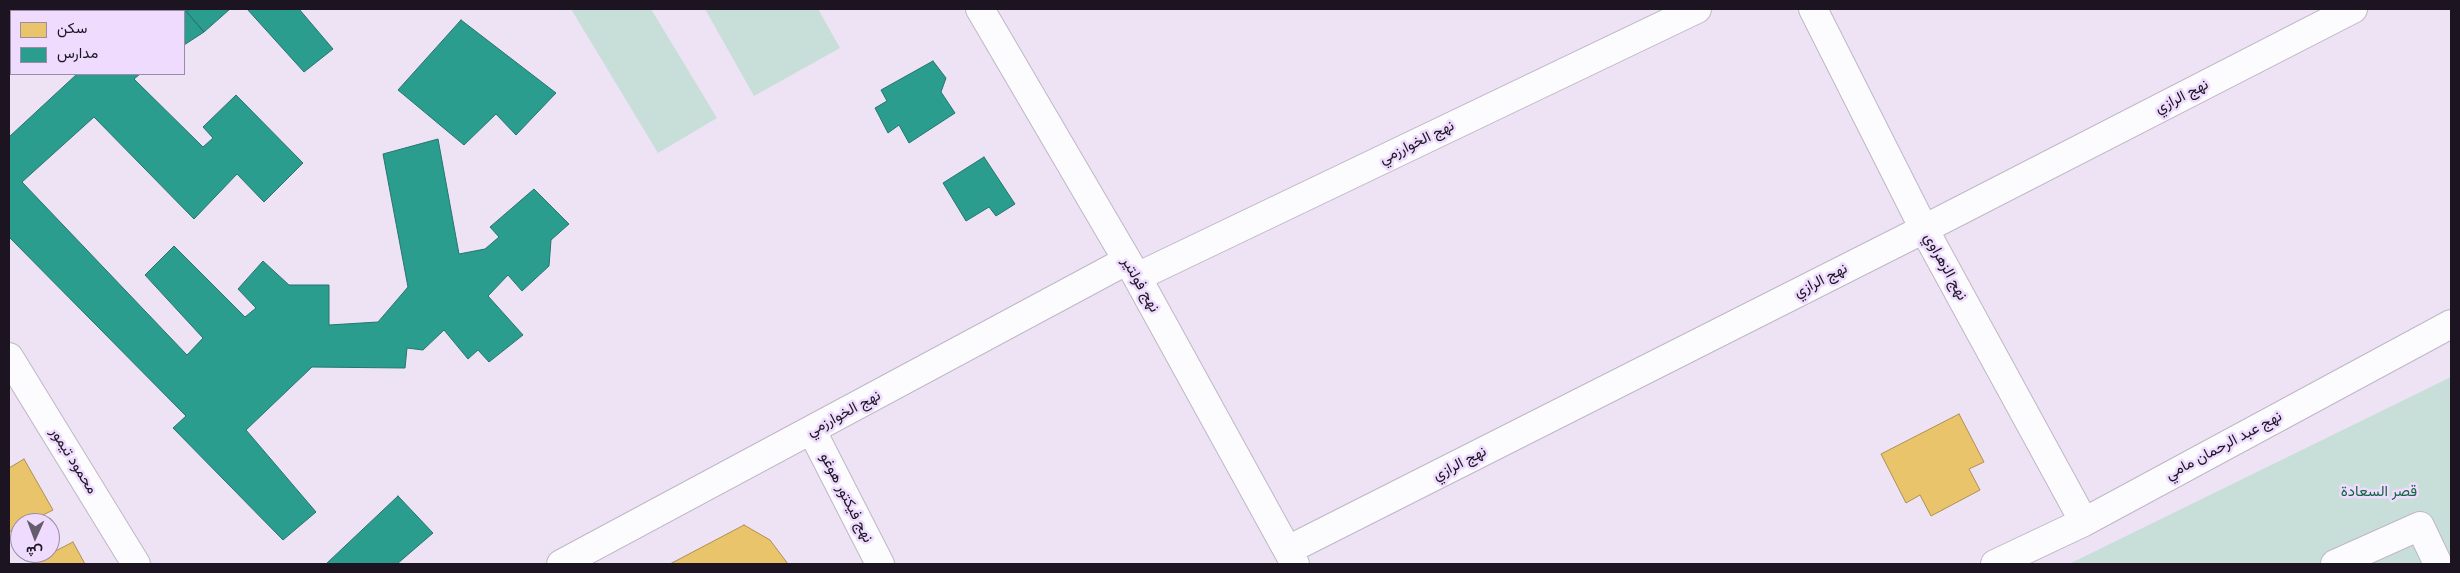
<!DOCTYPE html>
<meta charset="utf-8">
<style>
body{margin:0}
#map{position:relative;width:2460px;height:573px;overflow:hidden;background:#ede3f5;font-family:Roboto,Vazirmatn,sans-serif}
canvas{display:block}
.frame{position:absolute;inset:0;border:10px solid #1c1521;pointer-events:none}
.legend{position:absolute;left:10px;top:10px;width:175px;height:65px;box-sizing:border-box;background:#eedbfd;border:1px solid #9a8ca5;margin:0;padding:6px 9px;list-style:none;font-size:15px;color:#1c1521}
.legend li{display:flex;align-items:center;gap:10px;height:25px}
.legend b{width:25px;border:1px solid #9a8ca5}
.north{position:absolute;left:10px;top:513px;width:50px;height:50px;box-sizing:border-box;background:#eedbfd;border:1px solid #9a8ca5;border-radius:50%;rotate:182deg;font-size:14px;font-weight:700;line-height:20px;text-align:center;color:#1c1521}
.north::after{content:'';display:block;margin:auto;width:18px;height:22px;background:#655d6b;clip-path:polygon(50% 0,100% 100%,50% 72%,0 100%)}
</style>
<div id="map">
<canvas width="2460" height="573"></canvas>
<div class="frame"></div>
<ul class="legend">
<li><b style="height:14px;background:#e9c46a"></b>سكن</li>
<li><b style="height:14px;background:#2a9d8f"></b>مدارس</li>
</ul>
<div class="north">ش</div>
</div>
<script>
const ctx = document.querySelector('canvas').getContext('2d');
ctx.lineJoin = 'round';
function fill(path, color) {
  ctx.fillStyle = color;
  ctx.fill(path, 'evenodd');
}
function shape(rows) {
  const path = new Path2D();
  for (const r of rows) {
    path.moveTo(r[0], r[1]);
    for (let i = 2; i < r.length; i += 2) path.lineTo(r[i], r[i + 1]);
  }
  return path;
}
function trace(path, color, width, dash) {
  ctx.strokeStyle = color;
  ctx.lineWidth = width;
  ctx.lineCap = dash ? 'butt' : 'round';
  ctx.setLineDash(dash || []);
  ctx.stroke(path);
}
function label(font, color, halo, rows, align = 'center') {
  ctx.font = font + ' Roboto,Vazirmatn,sans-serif';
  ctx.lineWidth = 5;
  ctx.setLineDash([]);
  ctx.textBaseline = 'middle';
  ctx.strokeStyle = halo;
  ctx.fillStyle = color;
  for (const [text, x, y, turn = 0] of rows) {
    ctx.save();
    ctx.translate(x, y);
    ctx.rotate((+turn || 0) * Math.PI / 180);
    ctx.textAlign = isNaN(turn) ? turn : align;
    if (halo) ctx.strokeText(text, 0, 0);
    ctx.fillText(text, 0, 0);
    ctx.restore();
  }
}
const green = shape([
 [9,9,47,9,43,11,11,11,11,31,9,32],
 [571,9,651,9,717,118,658,153],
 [705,9,818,9,840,48,754,96],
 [2451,377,2451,564,2069,564]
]);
const homes = shape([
 [1959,414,1984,462,1969,469,1980,490,1931,516,1920,495,1906,503,1881,454,1959,414],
 [24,459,53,510,27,523,20,523,20,526,9,532,9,468,24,459],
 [744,525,770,540,788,564,670,564,744,525],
 [73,542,85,564,30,564,73,542]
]);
const schools = shape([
 [160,9,184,9,204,32,184,45,184,11,156,11,160,9],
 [191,9,230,9,204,32,186,11,191,9],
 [247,9,299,9,333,49,304,72,247,9],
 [461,20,556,93,516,135,496,114,464,145,398,90,461,20],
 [933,61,946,78,941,92,955,113,909,143,899,125,888,133,875,108,887,101,881,90,933,61],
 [77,74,140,74,134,79,203,147,213,138,203,127,236,95,303,163,264,202,237,174,194,219,94,117,22,182,187,355,203,338,145,275,174,246,245,317,256,308,238,289,263,261,289,285,329,285,329,325,378,322,408,287,383,154,438,139,459,254,485,249,499,237,490,227,534,189,569,224,551,240,549,266,522,291,508,275,488,296,523,335,489,362,478,350,468,359,444,330,423,350,407,348,405,368,312,367,246,430,316,512,283,540,173,428,186,416,9,237,9,137,77,74],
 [984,157,1015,204,996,216,989,207,966,221,943,183,984,157],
 [398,496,433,533,397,564,326,564,398,496]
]);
const minor = shape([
 [980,9,1137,277,1295,564],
 [1813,9,1924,229,2084,522],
 [77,11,81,9],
 [9,53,11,51],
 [1137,277,1697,9],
 [9,357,136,564],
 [812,431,880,564],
 [1288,550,1924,229,2353,9],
 [561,564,1126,261],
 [1995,564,2084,522,2451,324],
 [2335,564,2420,526,2438,564]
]);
const streetNames = [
 ["نهج الرازي",2182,97,-27],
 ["نهج الخوارزمي",1417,143,-26],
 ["نهج الزهراوي",1945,267,61],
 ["نهج الرازي",1821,281,-27],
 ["نهج فولتير",1140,285,60],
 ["نهج الخوارزمي",844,414,-28],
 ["نهج عبد الرحمان مامي",2224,446,-28],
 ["محمود تيمور",73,461,58],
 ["نهج الرازي",1460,464,-27],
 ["نهج فيكتور هوغو",846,498,63]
];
const parkNames = [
 ["قصر السعادة",2379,492]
];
fill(green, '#c8ded8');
fill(homes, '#e9c46a');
trace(homes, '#ac9054', 1);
fill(schools, '#2a9d8f');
trace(schools, '#26746e', 1);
trace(minor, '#bfb7c5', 30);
trace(minor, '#fcfbfe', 28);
label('15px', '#1c1521', '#eedbfd', streetNames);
label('15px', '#156645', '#eedbfd', parkNames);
</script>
